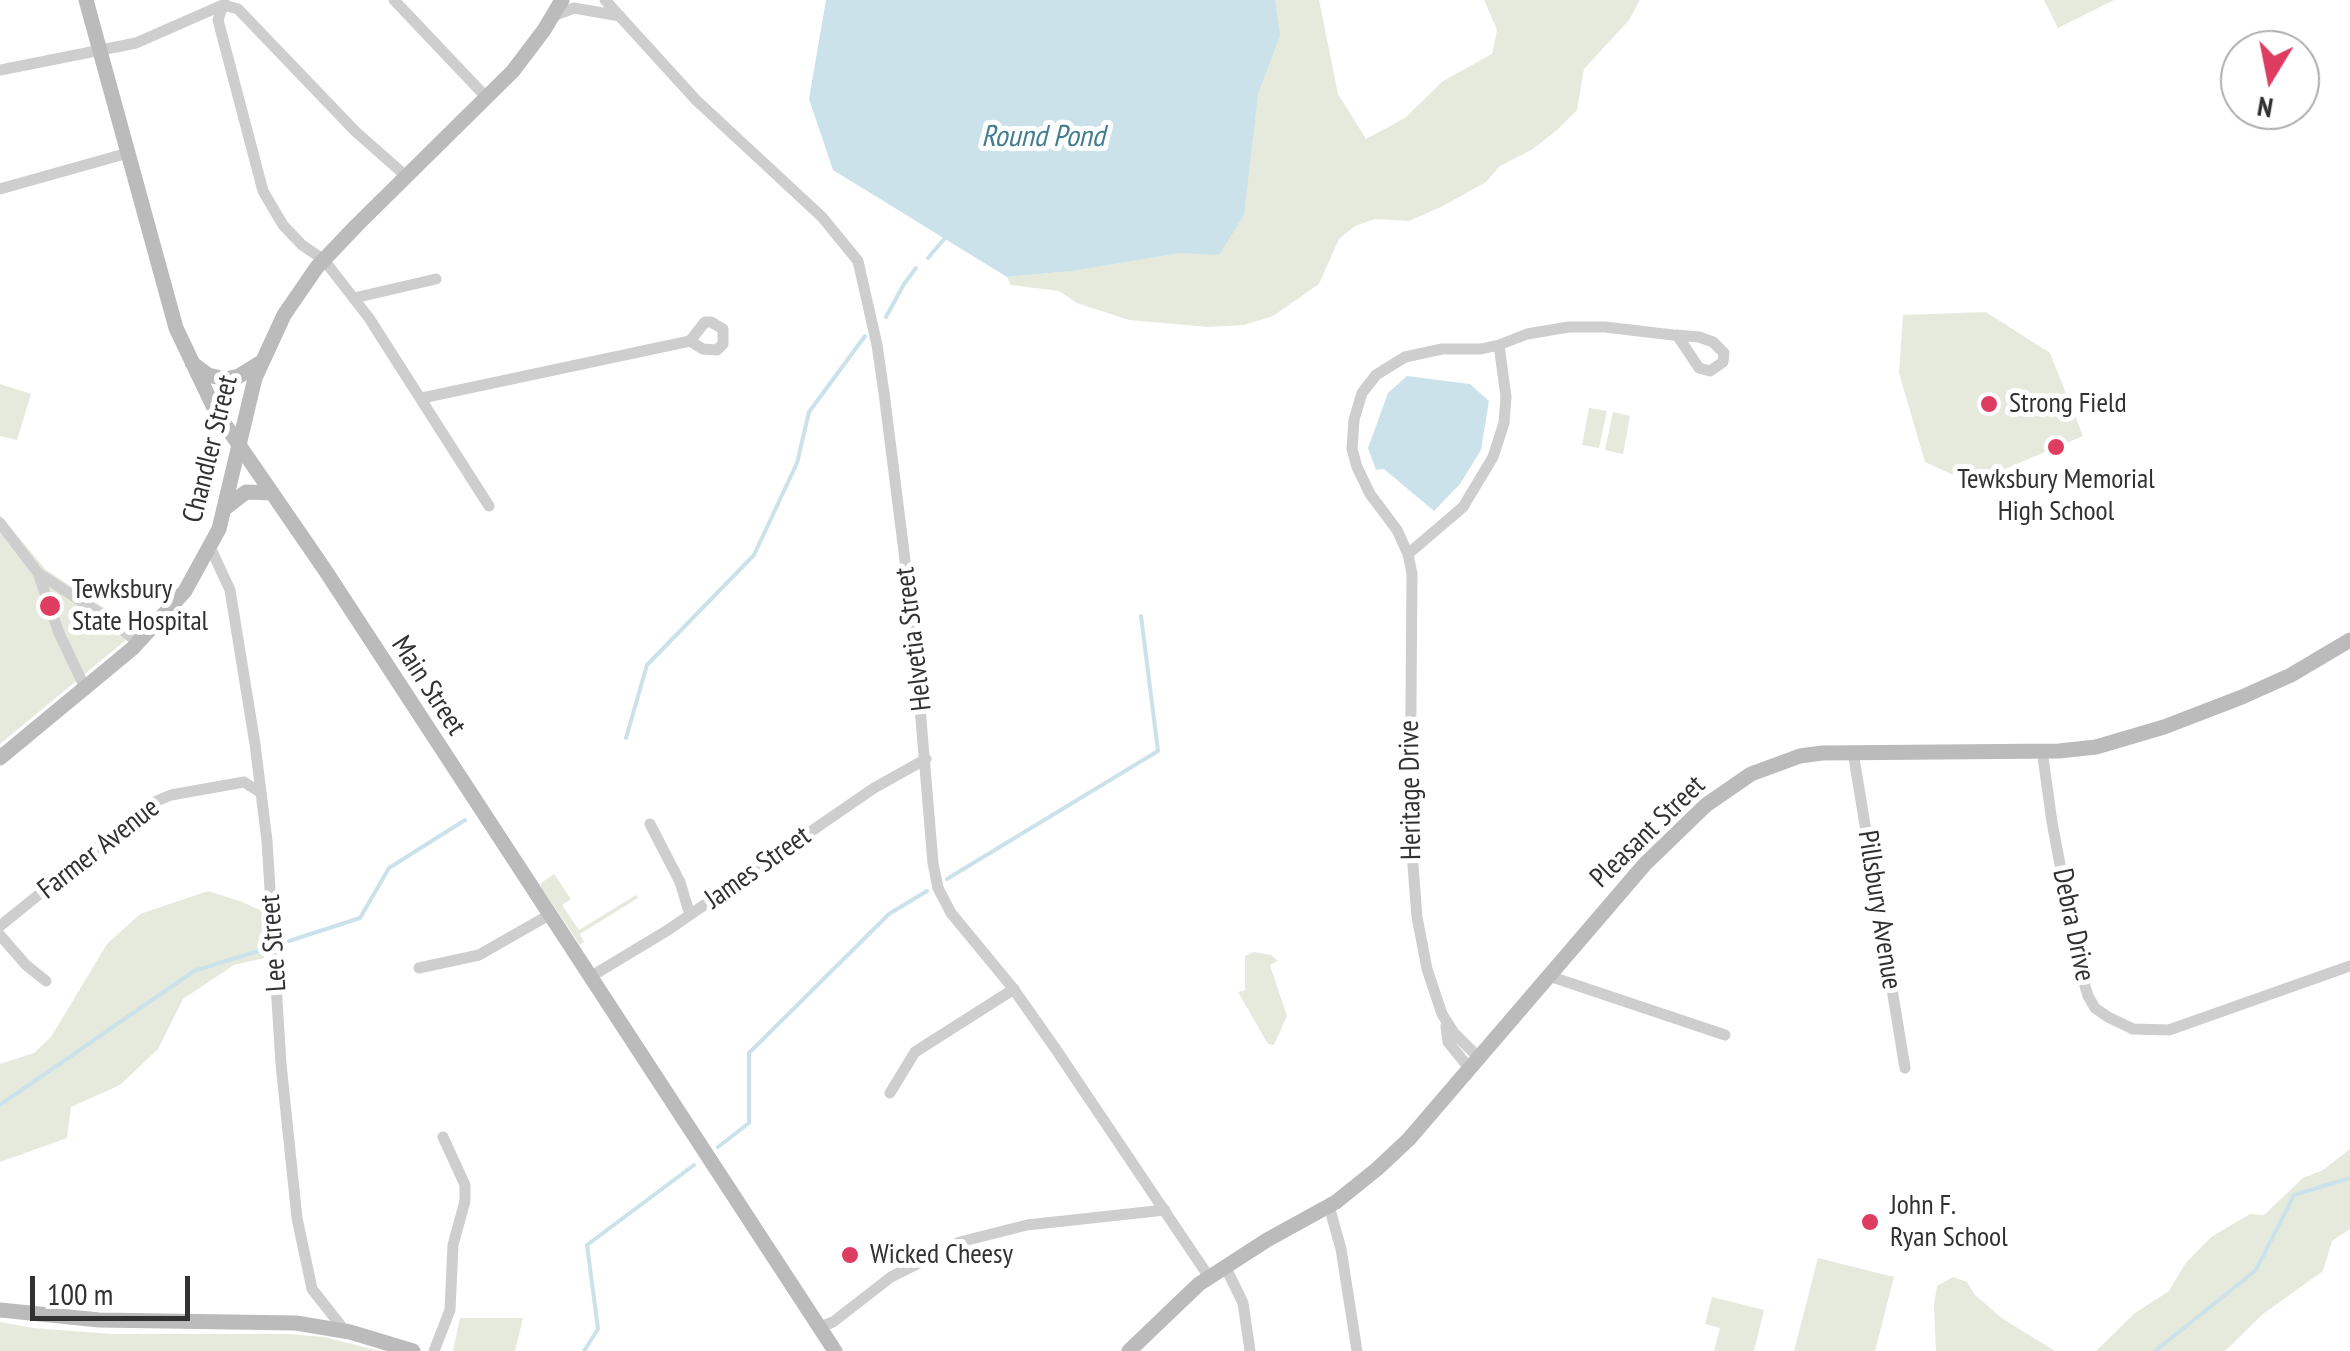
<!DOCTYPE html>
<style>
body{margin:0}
#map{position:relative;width:2350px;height:1351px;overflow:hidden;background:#fff;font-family:"PT Sans Narrow",sans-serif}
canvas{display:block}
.north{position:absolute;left:2220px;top:30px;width:100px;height:100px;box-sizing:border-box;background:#fff;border:2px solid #adadad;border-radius:50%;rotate:190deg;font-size:28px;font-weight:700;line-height:40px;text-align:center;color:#313131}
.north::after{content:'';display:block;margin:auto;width:35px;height:45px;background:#de3d61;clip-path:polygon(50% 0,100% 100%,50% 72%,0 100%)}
.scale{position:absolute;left:30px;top:1276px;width:160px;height:45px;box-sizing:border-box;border:5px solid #313131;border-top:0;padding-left:12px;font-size:30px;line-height:35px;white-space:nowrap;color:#313131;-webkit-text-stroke:8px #fff;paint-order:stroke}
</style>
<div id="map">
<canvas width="2350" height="1351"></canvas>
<div class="north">N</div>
<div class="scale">100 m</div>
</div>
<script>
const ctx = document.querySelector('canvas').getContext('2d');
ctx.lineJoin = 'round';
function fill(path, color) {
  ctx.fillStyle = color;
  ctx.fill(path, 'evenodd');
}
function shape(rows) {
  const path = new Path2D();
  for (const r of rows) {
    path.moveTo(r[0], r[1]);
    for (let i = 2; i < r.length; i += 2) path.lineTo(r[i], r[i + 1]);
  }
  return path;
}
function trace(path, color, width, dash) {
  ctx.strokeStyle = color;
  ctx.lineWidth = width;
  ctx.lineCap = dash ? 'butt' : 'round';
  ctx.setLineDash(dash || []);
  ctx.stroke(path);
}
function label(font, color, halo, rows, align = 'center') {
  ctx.font = font + ' "PT Sans Narrow",sans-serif';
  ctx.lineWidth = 10;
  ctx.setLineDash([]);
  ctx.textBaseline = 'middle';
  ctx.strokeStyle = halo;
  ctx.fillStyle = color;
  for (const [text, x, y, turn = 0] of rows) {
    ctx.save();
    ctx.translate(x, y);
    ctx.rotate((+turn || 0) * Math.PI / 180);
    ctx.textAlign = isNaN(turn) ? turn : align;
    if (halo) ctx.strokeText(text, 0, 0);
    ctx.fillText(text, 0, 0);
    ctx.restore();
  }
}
const green = shape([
 [1270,0,1319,0,1338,94,1366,139,1405,118,1443,81,1492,54,1497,30,1484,0,1640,0,1629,20,1584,69,1577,110,1557,130,1533,149,1500,166,1486,182,1443,206,1409,221,1375,219,1355,226,1339,239,1319,284,1273,316,1244,325,1208,327,1129,320,1077,303,1059,291,1011,285,1007,277,1071,271,1241,195],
 [2044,0,2114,0,2058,28],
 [1986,312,2050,353,2083,436,1993,474,1951,474,1925,462,1899,373,1903,315],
 [0,384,31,394,17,440,0,436],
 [1589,408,1607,411,1599,448,1582,445],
 [1613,412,1630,416,1623,454,1605,450],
 [0,515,46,570,138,630,0,744],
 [554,874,571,899,562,905,579,930,636,895,638,898,580,934,584,942,580,945,541,887,541,883],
 [208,891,240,901,266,913,264,958,234,965,183,999,158,1049,120,1085,71,1107,67,1138,0,1162,0,1064,34,1053,51,1037,107,944,140,914],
 [1254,952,1271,955,1278,961,1270,965,1287,1016,1274,1045,1268,1044,1238,992,1245,990,1245,956],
 [2350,1149,2350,1229,2332,1241,2323,1271,2263,1314,2225,1351,2096,1351,2135,1313,2169,1291,2185,1264,2211,1237,2250,1214,2264,1215,2303,1178,2323,1170],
 [1818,1258,1894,1277,1875,1351,1794,1351],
 [1953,1277,1967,1282,1975,1295,2003,1319,2055,1351,1936,1351,1934,1305,1937,1286],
 [1712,1297,1764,1310,1754,1351,1714,1351,1720,1328,1705,1324],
 [460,1318,523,1318,515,1351,453,1351],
 [0,1322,33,1328,112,1334,288,1334,324,1337,380,1351,0,1351]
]);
const water = shape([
 [826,0,1275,0,1280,35,1258,94,1244,215,1219,255,1180,253,1072,271,1007,277,833,170,809,99],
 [1407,376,1470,384,1489,401,1481,450,1460,484,1434,511,1384,469,1376,470,1368,448,1388,393]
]);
const stream = shape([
 [928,258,945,238],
 [886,317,904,284,916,268],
 [626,738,647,665,754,555,797,463,809,412,865,336],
 [947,879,1158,751,1141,616],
 [289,941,360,918,389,868,465,820],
 [0,1105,194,971,258,951],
 [718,1147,749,1123,749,1053,889,914,927,891],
 [584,1351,598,1329,587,1245,694,1165],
 [2155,1351,2256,1270,2294,1195,2350,1178]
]);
const street = shape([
 [394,0,487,98],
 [605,0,696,100,822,217,858,261,877,345,884,393,913,624,933,863,938,888,951,913,1012,987,1055,1048,1209,1277],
 [553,16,574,8,620,16],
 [0,70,136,43,225,4],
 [407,177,355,131,238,9,223,5,218,20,263,191,283,225,302,245,324,260,369,318,489,506],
 [0,189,128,153],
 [354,298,436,279],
 [1677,335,1699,337,1713,342,1724,353,1723,362,1710,371,1699,368,1677,335],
 [1499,345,1527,334,1569,327,1605,327,1673,335],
 [422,398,690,341,703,349,717,350,723,344,723,329,711,322,705,322,690,341],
 [0,523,38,573,115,623,138,643],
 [211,549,230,590,255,744,267,841,281,1064,297,1218,312,1289,345,1331],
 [1408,554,1397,530,1370,494,1357,467,1352,449,1354,420,1362,393,1376,375,1405,357,1442,349,1481,349,1499,345,1506,397,1504,423,1493,457,1463,507,1408,554,1412,574,1410,827,1417,917,1427,969,1442,1014,1454,1033,1479,1058],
 [38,573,59,633,86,690],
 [2042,750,2052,822,2079,966,2088,996,2095,1008,2108,1017,2133,1029,2169,1030,2350,966],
 [1853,752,1905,1068],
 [650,824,680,882,690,915],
 [0,926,152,803,171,795,244,782,261,793],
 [0,935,26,965,46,981],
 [419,968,479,955,549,915],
 [1549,976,1725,1035],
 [590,977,668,930,874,788,926,759],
 [1446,1026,1448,1042,1470,1069],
 [890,1093,915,1052,1014,989],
 [1329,1206,1341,1249,1357,1351],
 [1225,1266,1243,1303,1250,1351],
 [820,1327,833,1322,891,1277,960,1242,1027,1225,1165,1210],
 [434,1351,450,1310,453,1245,465,1201,465,1185,443,1137]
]);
const secondary = shape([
 [86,0,176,328,215,410,325,570,835,1351],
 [192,363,208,375,225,379,239,376,260,363],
 [224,509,246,492,272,493],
 [0,758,133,648,185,591,219,529,255,378,284,315,317,267,356,226,513,71,544,30,562,0],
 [0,1310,99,1320,296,1323,350,1332,413,1351],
 [1129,1351,1199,1284,1267,1240,1336,1202,1377,1169,1409,1139,1645,864,1706,805,1751,774,1800,756,1822,753,2059,751,2096,747,2164,727,2242,697,2291,675,2350,640]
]);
const markers = [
 [1989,404,10,"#de3d61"],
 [2056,447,10,"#de3d61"],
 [50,606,12,"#de3d61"],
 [1870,1222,10,"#de3d61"],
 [850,1255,10,"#de3d61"]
];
const poiNames = [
 ["Strong Field",2009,404],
 ["Tewksbury Memorial",2056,480,"center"],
 ["High School",2056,512,"center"],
 ["Tewksbury",72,590],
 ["State Hospital",72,622],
 ["John F.",1890,1206],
 ["Ryan School",1890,1238],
 ["Wicked Cheesy",870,1255]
];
const streetNames = [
 ["Chandler Street",211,449,-76],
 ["Helvetia Street",914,639,-97],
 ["Main Street",428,686,57],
 ["Heritage Drive",1411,790,-91],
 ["Pleasant Street",1648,832,-44],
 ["Farmer Avenue",99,849,-38],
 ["James Street",758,868,-35],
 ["Pillsbury Avenue",1879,910,81],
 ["Debra Drive",2073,925,78],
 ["Lee Street",274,943,-94]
];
const waterNames = [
 ["Round Pond",1043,137]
];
fill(green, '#e6eadd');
fill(water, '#cbe2ea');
trace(stream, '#cbe2ea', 4);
trace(street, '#cecece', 11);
trace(secondary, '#bbb', 15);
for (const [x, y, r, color] of markers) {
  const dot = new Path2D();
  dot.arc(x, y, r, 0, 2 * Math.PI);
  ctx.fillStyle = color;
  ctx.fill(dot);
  trace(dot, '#fff', 4);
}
label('28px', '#313131', '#fff', poiNames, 'left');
label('28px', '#313131', '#fff', streetNames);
label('italic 30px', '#427e90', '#fff', waterNames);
</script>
